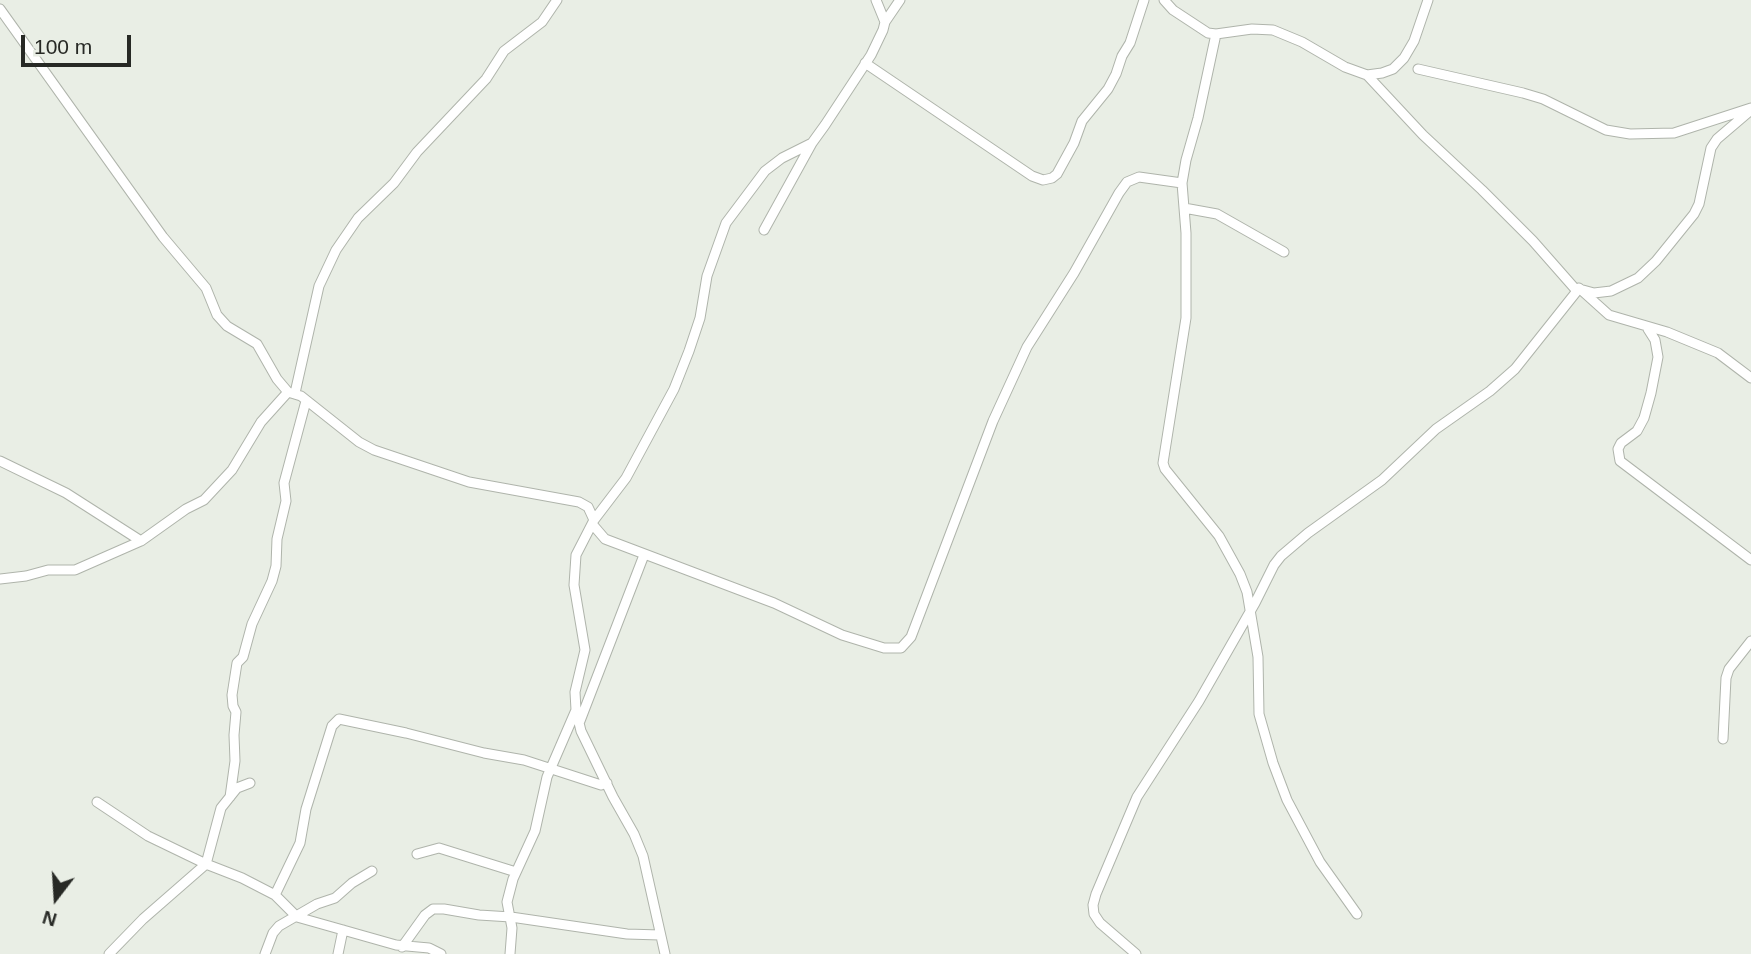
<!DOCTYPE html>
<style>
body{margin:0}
#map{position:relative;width:1751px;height:954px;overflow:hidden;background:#e9eee5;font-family:Arial,sans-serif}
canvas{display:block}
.north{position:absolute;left:21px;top:863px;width:70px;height:70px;-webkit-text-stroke:5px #e9eee5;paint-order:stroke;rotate:197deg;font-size:19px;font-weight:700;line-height:28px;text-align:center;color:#272925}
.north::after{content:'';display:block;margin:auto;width:24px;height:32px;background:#272925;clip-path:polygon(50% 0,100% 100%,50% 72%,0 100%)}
.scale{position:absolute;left:21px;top:35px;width:110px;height:32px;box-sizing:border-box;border:4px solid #272925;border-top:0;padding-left:9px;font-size:21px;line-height:24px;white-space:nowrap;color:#272925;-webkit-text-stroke:5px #e9eee5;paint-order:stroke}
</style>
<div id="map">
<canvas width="1751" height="954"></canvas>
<div class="north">N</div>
<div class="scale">100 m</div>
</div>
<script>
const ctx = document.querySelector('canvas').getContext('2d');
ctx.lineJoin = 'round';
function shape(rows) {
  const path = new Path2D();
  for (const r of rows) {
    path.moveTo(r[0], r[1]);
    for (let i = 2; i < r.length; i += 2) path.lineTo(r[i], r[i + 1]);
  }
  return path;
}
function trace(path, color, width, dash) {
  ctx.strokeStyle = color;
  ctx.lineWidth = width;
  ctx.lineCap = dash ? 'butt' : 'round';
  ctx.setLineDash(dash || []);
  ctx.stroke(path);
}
const street = shape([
 [1164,0,1173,10,1208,33,1216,34,1252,29,1273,30,1302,42,1345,67,1367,75,1382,73,1393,69,1404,58,1414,41,1428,0],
 [0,9,163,237,206,288,217,315,227,326,257,344,277,379,288,392,301,396,359,442,374,450,469,482,579,502,588,507,594,520],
 [885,22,900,0],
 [1216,34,1198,118,1186,160,1182,183,1186,233,1186,318,1163,463,1165,469,1219,536,1240,574,1247,592,1258,657,1259,714,1273,763,1287,800,1320,862,1357,914],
 [865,63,1032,176,1043,180,1052,178,1057,174,1074,143,1082,121,1108,89,1116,74,1122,56,1130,43,1144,0],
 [1418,69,1523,93,1543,99,1606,130,1630,134,1674,133,1751,108],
 [1367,75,1423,135,1482,190,1533,241,1577,291,1579,288,1609,315,1667,332,1718,353,1751,378],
 [1184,208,1217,214,1284,252],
 [764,230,812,143],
 [1583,290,1594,293,1611,291,1638,278,1656,261,1694,214,1699,204,1711,148,1717,139,1751,110],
 [1648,329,1655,340,1658,357,1651,393,1644,418,1637,431,1621,443,1618,449,1620,461,1751,560],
 [295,393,319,286,336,250,358,218,394,183,417,152,486,79,504,51,542,22,557,0],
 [0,461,66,493,141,541],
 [593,525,605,539,774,603,842,635,884,648,901,648,911,637,993,421,1027,347,1074,273,1119,193,1127,182,1139,177,1182,183],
 [0,579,26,576,48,570,75,570,141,541,186,509,204,500,232,470,261,422,288,392],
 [580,721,644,555],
 [1723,739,1726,678,1729,669,1751,641],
 [230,797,235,761,234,735,236,712,233,706,232,695,237,663,243,657,252,624,272,581,276,566,277,539,286,501,284,483,306,401],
 [97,802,148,836,206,864,221,808,237,788,250,783],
 [417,854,439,848,516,872],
 [275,895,300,843,306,809,332,726,339,719,406,733,484,753,524,760,601,785,607,783],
 [402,947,425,915,433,909,444,909,479,915,511,917,627,934,660,935],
 [109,954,143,919,206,864,242,878,275,895,297,917,396,945,429,948,441,954],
 [265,954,273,933,279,926,317,904,335,898,352,883,372,871],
 [338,954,343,930],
 [510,954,512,928,507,902,513,879,535,831,547,777,576,710],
 [665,954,643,856,634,834,613,797,581,731,576,710,575,692,585,650,574,585,576,555,594,520,626,478,674,389,689,351,700,318,707,276,726,223,765,171,782,158,812,143,825,125,871,55,883,30,885,22,876,0],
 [1136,954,1100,923,1094,914,1093,905,1096,894,1137,797,1199,701,1255,603,1274,565,1281,556,1308,533,1382,480,1436,429,1490,391,1515,369,1577,291]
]);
trace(street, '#afb4ab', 11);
trace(street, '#fff', 9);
</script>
